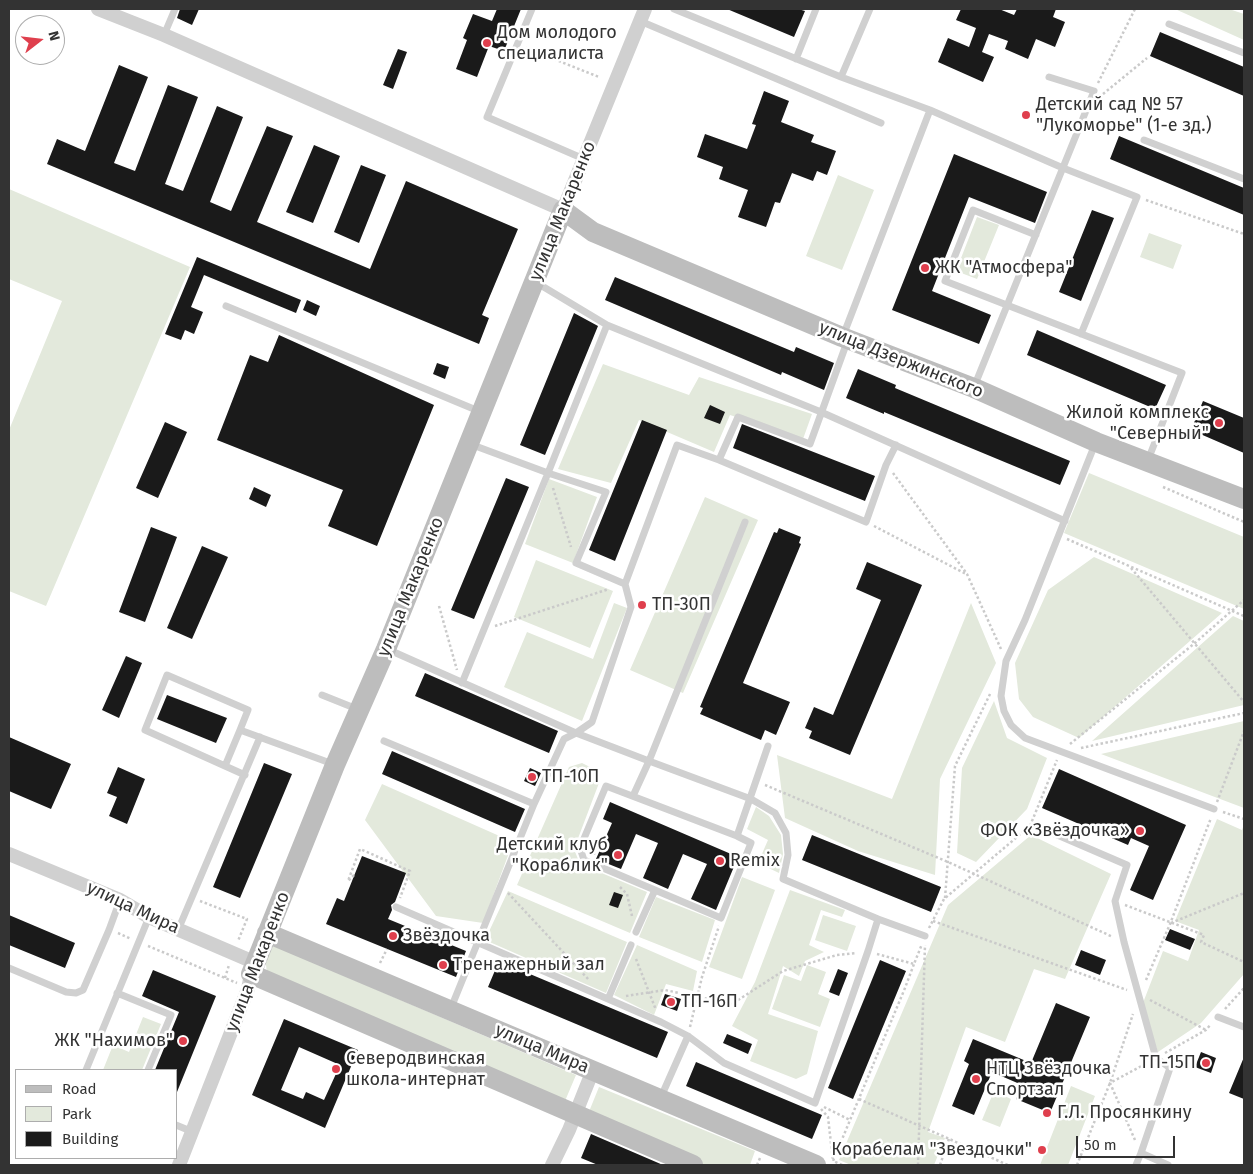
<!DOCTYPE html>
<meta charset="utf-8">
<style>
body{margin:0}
#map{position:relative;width:1253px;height:1174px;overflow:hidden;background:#fff;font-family:"Fira Sans",sans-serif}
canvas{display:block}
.frame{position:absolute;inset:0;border:10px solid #333;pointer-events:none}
.legend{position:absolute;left:15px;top:1069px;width:162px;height:90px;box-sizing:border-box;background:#fff;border:1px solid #adadad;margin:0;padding:6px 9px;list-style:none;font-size:15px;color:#333}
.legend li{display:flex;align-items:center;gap:10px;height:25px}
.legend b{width:25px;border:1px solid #adadad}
.north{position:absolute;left:15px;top:15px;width:50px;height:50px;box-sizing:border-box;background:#fff;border:1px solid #adadad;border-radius:50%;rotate:74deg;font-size:14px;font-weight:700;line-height:20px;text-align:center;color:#333}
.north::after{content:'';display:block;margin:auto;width:18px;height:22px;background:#df3f4d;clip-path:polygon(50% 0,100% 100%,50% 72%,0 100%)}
.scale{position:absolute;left:1076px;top:1136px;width:99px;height:22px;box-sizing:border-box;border:2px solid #333;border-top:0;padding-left:6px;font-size:15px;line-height:18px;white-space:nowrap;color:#333;-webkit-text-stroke:4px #fff;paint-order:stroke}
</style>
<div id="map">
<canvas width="1253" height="1174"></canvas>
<div class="frame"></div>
<ul class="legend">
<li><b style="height:6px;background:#bdbdbd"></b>Road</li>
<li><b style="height:14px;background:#e3e9dc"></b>Park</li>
<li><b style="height:14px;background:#1a1a1a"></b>Building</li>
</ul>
<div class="north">N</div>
<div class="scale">50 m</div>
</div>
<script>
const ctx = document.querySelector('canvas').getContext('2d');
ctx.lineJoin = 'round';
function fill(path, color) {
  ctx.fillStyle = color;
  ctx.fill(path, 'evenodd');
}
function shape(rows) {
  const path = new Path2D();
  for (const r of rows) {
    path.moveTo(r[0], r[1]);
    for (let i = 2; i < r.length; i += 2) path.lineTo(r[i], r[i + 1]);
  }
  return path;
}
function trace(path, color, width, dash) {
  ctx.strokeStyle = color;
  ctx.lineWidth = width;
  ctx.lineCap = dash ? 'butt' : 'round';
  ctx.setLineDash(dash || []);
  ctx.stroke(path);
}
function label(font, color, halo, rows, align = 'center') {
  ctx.font = font + ' "Fira Sans",sans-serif';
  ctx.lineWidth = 5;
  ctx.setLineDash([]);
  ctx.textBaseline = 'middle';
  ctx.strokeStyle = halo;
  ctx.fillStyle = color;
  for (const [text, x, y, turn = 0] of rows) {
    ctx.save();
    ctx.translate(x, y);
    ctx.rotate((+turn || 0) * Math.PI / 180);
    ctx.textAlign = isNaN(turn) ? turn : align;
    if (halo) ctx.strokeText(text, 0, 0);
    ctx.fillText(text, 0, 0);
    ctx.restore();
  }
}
const green = shape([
 [1175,9,1229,9,1244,14,1244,40],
 [838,175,874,190,842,270,806,256],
 [9,189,190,267,46,606,9,591,9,430,62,301,9,279],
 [977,217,999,225,977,279,956,271],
 [1149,233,1182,245,1173,269,1140,257],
 [603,364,689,395,699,377,812,414,803,439,730,415,714,452,639,420,611,483,558,469],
 [1089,473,1244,537,1244,609,1064,533],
 [549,479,597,497,573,563,525,544],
 [705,497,758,520,683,693,630,670],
 [1094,557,1222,613,1079,738,1033,717,1019,699,1015,663,1048,590],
 [536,560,613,591,590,648,514,617],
 [614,603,627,608,582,721,504,687,527,632,593,659],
 [971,603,996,663,940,779,935,875,858,851,785,818,777,755,892,799],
 [1233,616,1244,621,1244,705,1092,741],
 [994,701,1007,738,1047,758,1027,809,976,862,957,853,962,768],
 [1244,721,1244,808,1101,754],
 [582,763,596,770,599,783,574,849,580,864,647,892,630,933,517,885,569,767],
 [382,784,513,842,483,923,436,916,365,820],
 [756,807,769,816,781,835,783,854,779,873,758,863,768,840,747,829],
 [1217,819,1242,830,1244,824,1244,974,1201,1023,1158,1052,1141,1008,1163,951,1188,961,1199,930,1175,921],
 [1031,835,1111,874,1065,979,1034,969,1005,1042,966,1027,928,1132,945,1138,934,1165,851,1165,839,1160,948,905],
 [742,877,775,890,742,979,709,967],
 [790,890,845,910,842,917,821,910,809,945,824,952,805,961,799,976,783,966,768,1014,818,1031,807,1074,796,1079,750,1061,758,1040,732,1026,755,982],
 [508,891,627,942,606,993,485,940],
 [656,897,715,920,702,962,639,937],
 [823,915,856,926,847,951,815,940],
 [272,945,576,1075,565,1101,267,973,265,957],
 [637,945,697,971,693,991,666,984,654,1015,614,995],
 [807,965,826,972,818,994,830,999,820,1027,772,1009,784,975,801,981],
 [143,1017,161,1024,142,1070,103,1070,113,1045,129,1052],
 [1071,1086,1095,1096,1068,1165,1040,1165],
 [599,1087,755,1151,750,1165,700,1165,586,1119],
 [994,1091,1011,1099,1000,1127,982,1120]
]);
const building = shape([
 [180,9,199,9,192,25,177,18],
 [497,9,521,9,504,51,489,46,477,77,456,69,467,40,463,38,473,14,492,21],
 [727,9,798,9,805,11,794,37],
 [961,9,999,9,1014,15,1017,9,1056,9,1053,17,1065,22,1055,47,1036,39,1028,59,1005,49,1008,41,989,34,982,52,994,57,983,82,938,62,948,38,969,47,976,28,956,20],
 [1160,32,1244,67,1244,96,1150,56],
 [398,49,407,52,393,89,383,85],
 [119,65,148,77,114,163,135,171,168,85,198,97,165,184,183,191,217,106,243,117,210,202,231,211,267,126,293,136,257,222,370,269,406,181,518,229,482,315,489,318,479,344,47,164,57,139,85,151],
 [764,91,789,101,781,122,814,135,811,142,836,151,827,175,817,171,813,181,792,173,780,203,775,202,766,227,738,217,748,190,719,179,723,167,697,157,705,134,747,149,756,125,752,124],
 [1119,136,1244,188,1244,215,1110,159],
 [314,145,340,156,313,223,286,212],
 [954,154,1047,192,1035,223,969,197,932,291,991,315,979,344,892,310],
 [361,165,386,175,359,243,334,232],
 [1092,210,1114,218,1081,301,1059,292],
 [197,257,301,300,296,313,204,275,191,307,203,312,194,334,185,330,181,340,165,334],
 [615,277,794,352,796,347,834,363,824,390,782,372,781,375,605,300],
 [307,300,320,306,316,316,303,310],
 [574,313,598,326,545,455,520,445],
 [1037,330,1166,385,1155,409,1027,355],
 [279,335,434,405,377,546,328,526,343,490,217,440,250,355,268,362],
 [437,363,449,367,445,379,433,374],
 [858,369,896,385,895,388,1070,461,1060,485,884,412,884,414,846,398],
 [1203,401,1244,418,1244,453,1191,430],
 [710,405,725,412,720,424,704,418],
 [642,420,667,430,615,561,589,550],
 [165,422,187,432,158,498,136,488],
 [742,424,875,476,865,501,733,448],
 [506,478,529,487,474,619,451,610],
 [254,487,271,495,266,507,249,499],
 [151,527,177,537,145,622,119,612],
 [779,528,801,537,799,543,801,544,743,683,790,702,776,735,765,730,761,740,700,714,703,708,700,707,774,532,777,533],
 [202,546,228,557,192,639,167,628],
 [867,562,922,585,850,755,809,738,812,731,805,728,814,707,833,715,881,600,856,589],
 [126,656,142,663,119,718,102,710],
 [425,673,558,731,549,753,415,696],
 [167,695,227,718,216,743,157,719],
 [9,737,71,764,51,809,9,791],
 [392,751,525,809,515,832,382,774],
 [264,763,292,774,240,898,213,887],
 [118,767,145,779,127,824,109,816,117,797,107,793],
 [530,768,541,773,535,786,524,781],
 [1059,769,1186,825,1153,900,1130,890,1149,846,1131,838,1128,845,1042,808],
 [610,802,738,857,716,910,691,899,707,864,683,854,668,889,643,878,658,843,636,834,621,869,596,859,612,823,603,819],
 [812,835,941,887,931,912,802,860],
 [362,856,406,873,395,902,391,905,392,910,388,919,466,951,456,977,326,924,337,898,344,901],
 [614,892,623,895,618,908,609,905],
 [9,915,75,943,65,968,9,945],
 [1170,929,1195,939,1190,950,1165,940],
 [1081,950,1106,960,1100,975,1075,965],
 [880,960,906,971,853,1099,828,1088],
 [499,961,668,1032,657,1058,488,987],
 [838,969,848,973,839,996,829,992],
 [153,970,216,996,177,1092,176,1070,155,1070,179,1012,142,996],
 [665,994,681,999,677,1011,661,1005],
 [1056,1003,1090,1017,1050,1113,1016,1099,1022,1085,992,1072,974,1115,952,1106,969,1064,964,1061,973,1039,1031,1063],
 [284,1019,358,1050,325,1128,252,1095],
 [299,1047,340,1065,324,1100,306,1092,303,1099,281,1090],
 [727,1034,752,1044,748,1054,723,1043],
 [1201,1052,1216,1058,1211,1073,1195,1067],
 [1244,1057,1244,1099,1229,1093],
 [696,1062,822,1115,812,1139,686,1086],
 [591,1134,663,1165,598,1165,581,1158]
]);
const path = shape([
 [526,48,599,77],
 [1098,83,1135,9],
 [1103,94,1147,58],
 [1146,200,1244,234],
 [893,473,967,574,1001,649],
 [1163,487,1244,522],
 [553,488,571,547],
 [874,526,966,574],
 [1067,539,1244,616],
 [1131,568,1244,702],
 [439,606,457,670],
 [495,626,609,589],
 [1070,744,1195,643,1244,600],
 [1081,748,1244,713],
 [765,785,948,862,1113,937],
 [1217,802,1244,731],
 [1223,812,1244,819],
 [1030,826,1057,760],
 [594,843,594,855],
 [354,875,348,881,360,849,410,871,400,898],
 [620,887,627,894,632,916],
 [508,893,589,980],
 [945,898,955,766,991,692],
 [200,901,247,919,238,941],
 [1125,905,1204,935,1201,942,1244,962],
 [933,921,1127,990],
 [1171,923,1244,893],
 [929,928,944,899,1030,826,1045,831],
 [118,933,131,939],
 [148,946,237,983],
 [877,954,914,964,922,944],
 [636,959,656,1010],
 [380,963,387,949],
 [225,978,229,965],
 [1146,980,1170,924,1211,818],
 [626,996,665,990,732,1004,783,971,837,955,856,953],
 [1150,1000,1206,1030],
 [1225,1009,1244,988],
 [690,1027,702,977,719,926],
 [1165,1053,1206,1030,1211,1024],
 [859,1099,1008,1165],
 [824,1107,850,1120],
 [821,1109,828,1117,833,1161],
 [1135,1140,1110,1083,1147,1063],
 [757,1165,760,1158],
 [842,1165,833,1161,905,988,914,964],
 [918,1165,925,945],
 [940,1165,949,1139],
 [1077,1165,1110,1083,1133,1014]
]);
const lane = shape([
 [532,9,487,117,584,159],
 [674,9,841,77,930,110,1063,168,1137,197,1081,334],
 [640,21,881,123],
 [1169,24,1244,53],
 [164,35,175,9],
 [796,59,816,9],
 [841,77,870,9],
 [1144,140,1244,179],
 [1036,235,973,210,945,281,1182,373,1148,460],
 [537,283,607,325,821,412,1065,521],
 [226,306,481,412],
 [843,336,930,110],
 [847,342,810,444,738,417,719,460,866,522,886,465,896,445],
 [974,387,1094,91,1049,77],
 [470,444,548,473,606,492,576,563,625,584],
 [1095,444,1025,620,1006,661,1001,696,1004,711,1011,725,1025,738,1214,809],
 [387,649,576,733,649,761,633,796],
 [462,683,548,473,607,325],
 [322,695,357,709],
 [384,741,534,804],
 [225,766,240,730],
 [245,775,145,730,167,675,248,710,240,730,333,764],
 [1055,834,1127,865,1115,901,1124,942,1156,1058,1170,1068,1141,1153],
 [737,836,606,786,580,848,584,860,721,918,751,843,737,836,768,746],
 [396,907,661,1022,688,1036,724,1063,815,1103,868,951,878,919,783,879,788,855,786,833,775,813,751,799,649,761,745,522],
 [878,919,925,936],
 [178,930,260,737],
 [636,932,655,890],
 [9,968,66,992,76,993,83,990,109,930,120,900],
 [117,993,171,1015,148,1070],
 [608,999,631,945],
 [451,1008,534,804,564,739,576,733,592,722,631,607,625,584,677,445,719,460],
 [1218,1017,1244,1027],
 [86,1070,149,917],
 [661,1097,688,1036],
 [176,1125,193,1132],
 [1136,1165,1141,1153,1168,1165]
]);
const street = shape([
 [98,9,164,35,563,210,645,9],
 [9,854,120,900,149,917,256,963],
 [179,1165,248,989,251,974],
 [552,1165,569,1130,593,1070]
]);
const secondary = shape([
 [267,933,816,1165],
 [693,1165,251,974,335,765,386,649,563,210,593,232,842,337,974,388,1096,442,1244,499]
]);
const markers = [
 [487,43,5,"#df3f4d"],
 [1026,115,5,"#df3f4d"],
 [925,268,5,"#df3f4d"],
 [1219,423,5,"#df3f4d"],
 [642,605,5,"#df3f4d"],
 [532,777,5,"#df3f4d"],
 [1140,831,5,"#df3f4d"],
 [618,855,5,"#df3f4d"],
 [720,861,5,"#df3f4d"],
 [393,936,5,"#df3f4d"],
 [443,965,5,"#df3f4d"],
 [671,1002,5,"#df3f4d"],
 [183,1041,5,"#df3f4d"],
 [1206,1063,5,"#df3f4d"],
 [336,1069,5,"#df3f4d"],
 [976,1079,5,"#df3f4d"],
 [1047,1113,5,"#df3f4d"],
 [1042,1150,5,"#df3f4d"]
];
const poiNames = [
 ["Дом молодого",497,33],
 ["специалиста",497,54],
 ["Детский сад № 57",1036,105],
 ["\"Лукоморье\" (1-е зд.)",1036,126],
 ["ЖК \"Атмосфера\"",935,268],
 ["Жилой комплекс",1209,413,"right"],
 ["\"Северный\"",1209,434,"right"],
 ["ТП-30П",652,605],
 ["ТП-10П",542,777],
 ["ФОК «Звёздочка»",1130,831,"right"],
 ["Детский клуб",608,845,"right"],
 ["\"Кораблик\"",608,866,"right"],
 ["Remix",730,861],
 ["Звёздочка",403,936],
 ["Тренажерный зал",453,965],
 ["ТП-16П",681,1002],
 ["ЖК \"Нахимов\"",173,1041,"right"],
 ["Северодвинская",346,1059],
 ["школа-интернат",346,1080],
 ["ТП-15П",1196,1063,"right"],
 ["НТЦ Звёздочка",986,1069],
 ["Спортзал",986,1090],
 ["Г.Л. Просянкину",1057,1113],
 ["Корабелам \"Звездочки\"",1032,1150,"right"]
];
const streetNames = [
 ["улица Макаренко",563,211,-68],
 ["улица Дзержинского",901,360,22],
 ["улица Макаренко",411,587,-68],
 ["улица Мира",133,908,25],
 ["улица Макаренко",258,962,-69],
 ["улица Мира",542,1049,23]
];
fill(green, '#e3e9dc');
fill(building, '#1a1a1a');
trace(path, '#cacaca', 2.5, [2.5, 2.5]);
trace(lane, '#d0d0d0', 7);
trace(street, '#d0d0d0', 14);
trace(secondary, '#bdbdbd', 20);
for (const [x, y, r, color] of markers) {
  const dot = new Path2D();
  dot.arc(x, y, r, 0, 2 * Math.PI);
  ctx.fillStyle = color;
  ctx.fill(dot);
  trace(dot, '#fff', 2);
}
label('18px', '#333', '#fff', poiNames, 'left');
label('18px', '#333', '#fff', streetNames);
</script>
